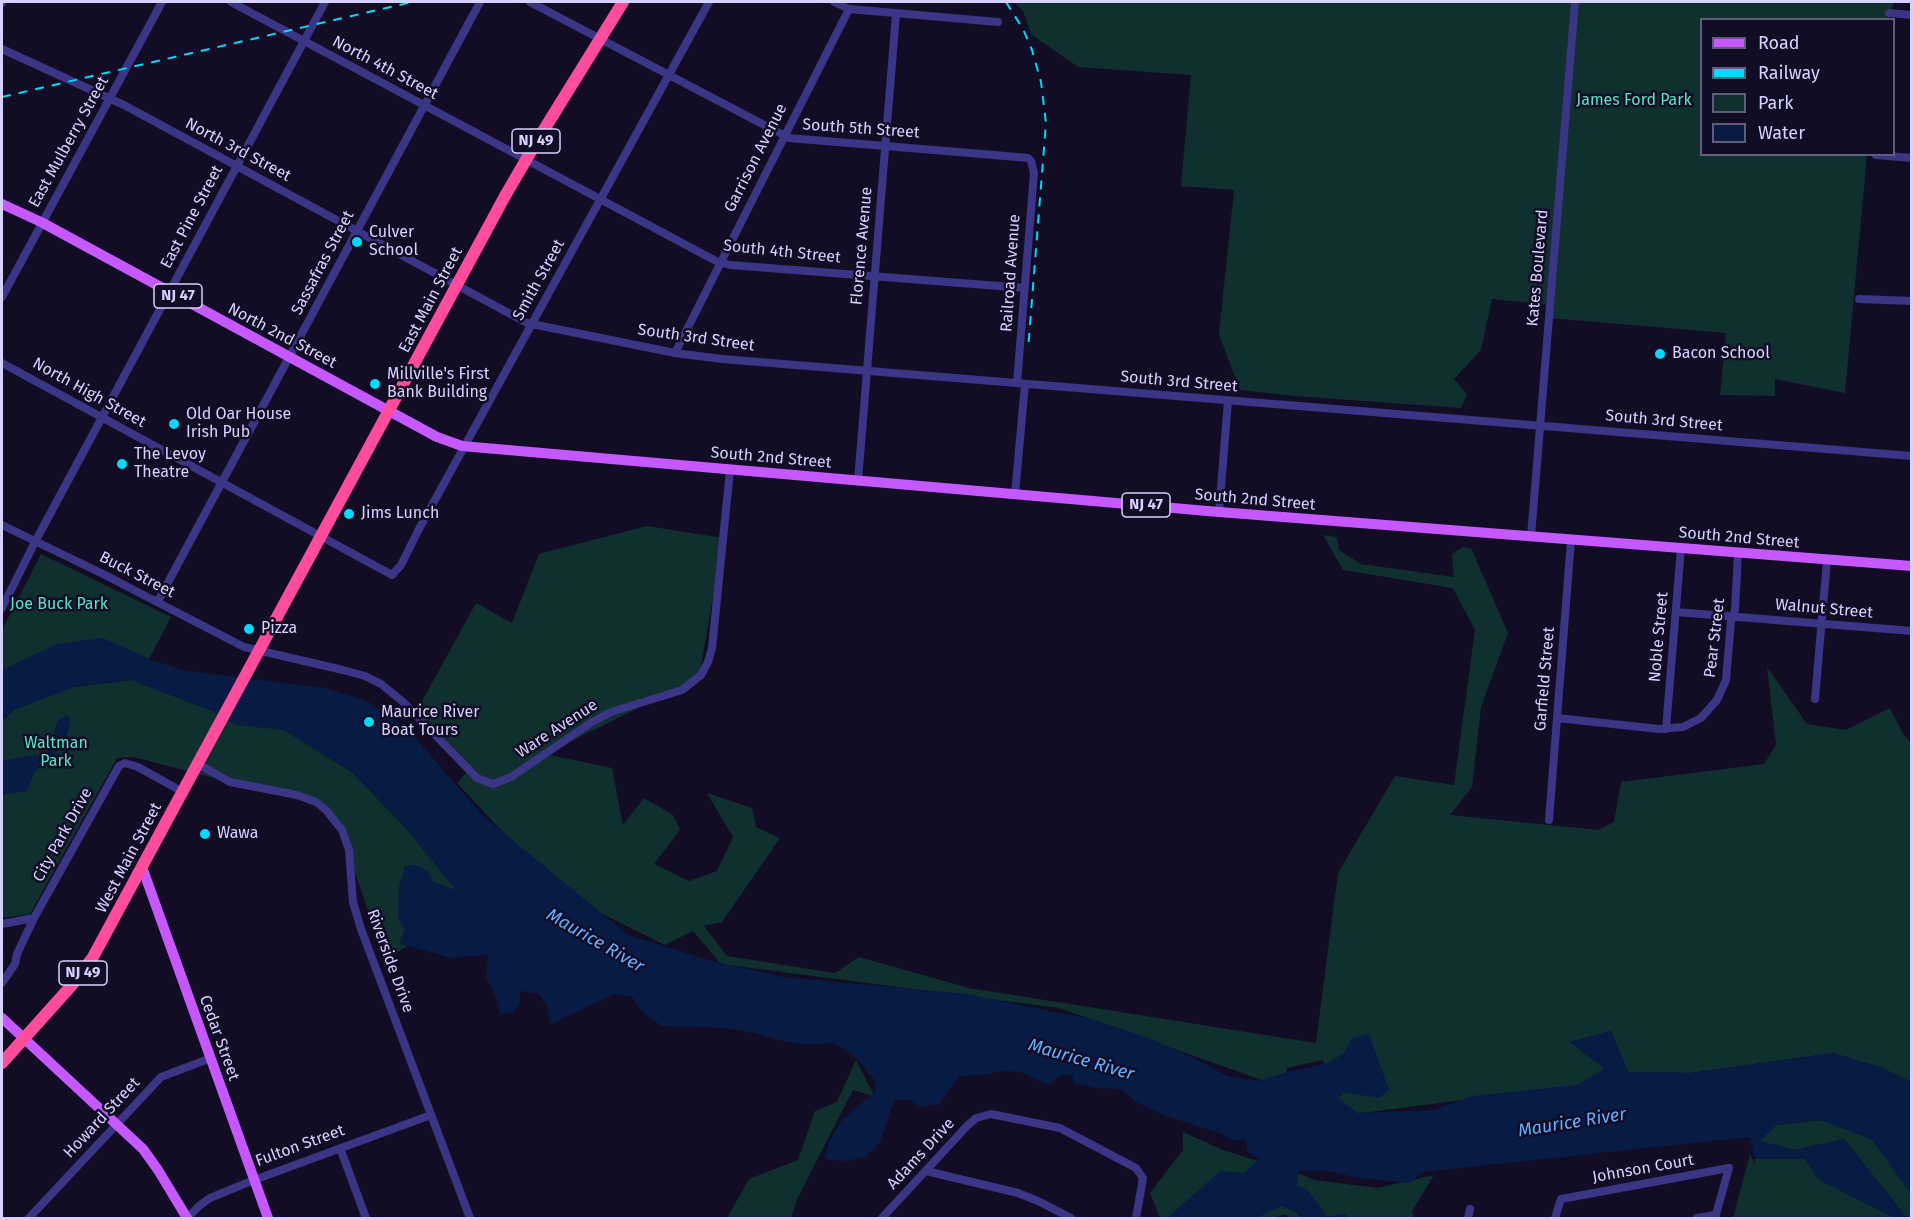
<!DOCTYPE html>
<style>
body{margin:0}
#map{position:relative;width:1913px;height:1220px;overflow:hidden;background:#120d25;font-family:"Fira Sans",sans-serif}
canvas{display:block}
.frame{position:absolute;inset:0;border:3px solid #d7d1ff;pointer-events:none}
.legend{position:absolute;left:1700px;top:18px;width:195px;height:138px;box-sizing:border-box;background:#120d25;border:2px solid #615b7c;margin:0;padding:8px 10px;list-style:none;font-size:18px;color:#d7d1ff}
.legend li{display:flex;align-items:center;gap:12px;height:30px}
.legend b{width:30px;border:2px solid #615b7c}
</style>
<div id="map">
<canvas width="1913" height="1220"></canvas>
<div class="frame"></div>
<ul class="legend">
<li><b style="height:8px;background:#c658ff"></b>Road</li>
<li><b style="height:8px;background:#00dafc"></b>Railway</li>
<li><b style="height:16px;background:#102f2f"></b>Park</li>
<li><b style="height:16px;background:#071b44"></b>Water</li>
</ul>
</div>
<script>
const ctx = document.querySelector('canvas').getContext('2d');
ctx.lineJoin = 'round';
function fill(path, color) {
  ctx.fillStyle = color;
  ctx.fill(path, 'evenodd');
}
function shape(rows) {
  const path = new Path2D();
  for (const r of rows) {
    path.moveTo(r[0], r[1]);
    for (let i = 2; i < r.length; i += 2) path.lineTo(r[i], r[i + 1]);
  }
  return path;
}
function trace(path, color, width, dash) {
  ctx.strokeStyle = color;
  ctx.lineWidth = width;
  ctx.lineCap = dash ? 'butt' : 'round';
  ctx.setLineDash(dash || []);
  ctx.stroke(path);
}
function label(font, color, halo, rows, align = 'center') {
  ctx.font = font + ' "Fira Sans",sans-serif';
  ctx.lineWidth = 5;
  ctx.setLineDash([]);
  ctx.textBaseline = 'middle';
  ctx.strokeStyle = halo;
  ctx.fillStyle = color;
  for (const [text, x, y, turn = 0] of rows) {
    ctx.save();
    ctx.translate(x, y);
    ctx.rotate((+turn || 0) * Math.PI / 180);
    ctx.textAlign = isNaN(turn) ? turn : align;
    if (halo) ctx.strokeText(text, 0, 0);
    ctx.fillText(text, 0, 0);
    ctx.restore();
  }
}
const green = shape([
 [1014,2,1894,2,1889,19,1702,20,1702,154,1867,155,1845,393,1775,379,1775,396,1720,395,1726,333,1549,318,1550,305,1492,299,1481,350,1454,379,1467,394,1461,408,1294,396,1240,390,1219,334,1234,190,1181,186,1191,75,1078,67,1031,34,1023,11],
 [647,526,723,538,699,678,545,754,612,768,623,825,644,798,673,815,680,830,654,864,689,881,717,871,733,837,707,793,752,808,756,827,780,838,722,922,704,926,727,956,835,973,859,957,969,988,1316,1043,1338,873,1395,776,1454,785,1475,630,1453,588,1343,570,1323,535,1337,537,1339,550,1361,564,1454,577,1452,554,1463,547,1471,548,1508,633,1481,707,1472,787,1450,815,1599,830,1614,822,1621,782,1764,764,1776,745,1767,667,1807,724,1846,730,1890,708,1904,735,1911,743,1911,1082,1882,1068,1833,1053,1691,1073,1628,1072,1611,1031,1570,1042,1605,1069,1578,1085,1347,1115,1332,1103,1323,1060,1287,1068,1284,1088,1059,1008,721,964,693,931,665,945,560,893,457,783,468,771,415,714,476,603,512,623,539,554],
 [41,554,171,617,149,659,102,638,2,670,2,630],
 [132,680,212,711,284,730,353,773,404,826,457,891,443,922,386,960,336,820,320,802,230,782,133,757,117,758,30,914,2,918,2,721,15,709,74,687],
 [856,1060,875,1097,853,1090,797,1199,791,1218,727,1218,749,1179,798,1160,815,1111,837,1102],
 [1821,1120,1876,1139,1911,1194,1911,1218,1907,1218,1845,1140,1794,1150,1759,1141,1776,1125],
 [1183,1132,1223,1150,1306,1176,1314,1180,1378,1188,1434,1175,1412,1211,1414,1218,1288,1218,1286,1214,1273,1218,1160,1218,1150,1193,1183,1150],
 [1750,1154,1755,1164,1755,1159,1805,1159,1818,1179,1895,1218,1733,1218]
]);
const water = shape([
 [102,638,149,659,187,671,325,688,367,701,407,728,482,815,628,935,708,960,783,977,966,994,1095,1020,1151,1039,1196,1059,1227,1076,1259,1081,1287,1072,1328,1063,1344,1053,1352,1038,1369,1034,1389,1090,1379,1098,1343,1092,1339,1098,1357,1113,1434,1110,1473,1096,1578,1085,1604,1069,1570,1042,1611,1031,1628,1072,1691,1073,1833,1053,1882,1068,1911,1082,1911,1194,1872,1140,1821,1120,1776,1125,1760,1141,1794,1150,1844,1139,1907,1218,1895,1218,1818,1179,1805,1159,1755,1159,1750,1137,1422,1172,1411,1183,1358,1178,1329,1171,1299,1170,1297,1186,1306,1189,1321,1207,1326,1217,1346,1214,1347,1218,1299,1218,1298,1214,1282,1206,1256,1218,1169,1218,1174,1212,1220,1171,1245,1173,1259,1159,1247,1152,1246,1139,1235,1141,1222,1134,1166,1116,1136,1102,1121,1089,1095,1088,1074,1083,1072,1075,1059,1076,1049,1085,1021,1072,1002,1071,983,1075,959,1076,939,1104,919,1107,911,1100,894,1100,880,1142,865,1157,845,1161,825,1159,828,1143,842,1120,876,1091,875,1081,859,1061,843,1048,831,1043,805,1045,778,1040,755,1033,727,1028,662,1026,643,1013,632,997,614,994,551,1024,547,1006,539,994,520,991,520,1003,513,1013,500,1014,496,998,486,977,488,955,451,958,399,943,405,929,398,919,399,887,405,866,415,865,428,871,433,882,456,890,404,826,353,773,284,730,236,725,212,711,132,680,74,687,15,709,2,721,2,670,57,644],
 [66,715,70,718,70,723,67,734,55,756,35,771,27,791,2,795,2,761,47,753,53,741,55,728,58,721]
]);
const minor = shape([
 [231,2,716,261,730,265,1025,288],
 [530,2,789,138,994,155,1028,158,1031,161,1034,173,1017,383],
 [834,2,849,9,998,22],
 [2,3,2,2],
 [1889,13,1912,15],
 [2,49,124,105,527,323,675,353,722,359,1912,456],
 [1876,155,1912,158],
 [2,297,162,2],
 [1859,299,1912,301],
 [675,353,849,9],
 [2,363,392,575,401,565,420,527,709,2],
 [858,481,896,14],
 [1015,494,1025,384],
 [1219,512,1228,401],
 [2,525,103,574,244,647,343,670,365,676,381,684,402,701,477,778,493,784,511,777,592,722,611,712,682,690,701,675,708,662,712,648,730,470],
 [1531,536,1575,2],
 [158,601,480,2],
 [2,608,35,542,325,2],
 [1676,612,1912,631],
 [1815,699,1827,560],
 [1557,718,1659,729,1683,727,1701,718,1717,700,1726,680,1731,621,1735,610,1738,553],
 [1666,729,1681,548],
 [198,764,230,782,297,795,316,802,326,810,342,830,349,850,353,902,361,929,470,1218],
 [1549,820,1571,540],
 [2,924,34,918],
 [2,983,15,964,17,954,34,918,119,766,125,763,138,767,183,792],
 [340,1148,366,1218],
 [926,1171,1018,1193,1038,1201,1071,1218],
 [29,1218,161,1077,211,1058],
 [187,1218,199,1206,210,1198,254,1180,431,1115],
 [882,1218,967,1126,976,1118,991,1114,1060,1128,1136,1168,1143,1178,1136,1218],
 [1468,1218,1470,1209],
 [1555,1218,1561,1199,1729,1168,1715,1218],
 [1697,1218,1716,1215]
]);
const major = shape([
 [2,204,41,222,437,437,462,446,1219,512,1912,566],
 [142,867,268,1218],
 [2,1018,143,1149,158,1170,187,1218]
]);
const highway = shape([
 [2,1063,72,985,93,957,505,196,537,141,623,2]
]);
const rail = shape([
 [1006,2,1023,29,1032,50,1041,82,1046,123,1028,350],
 [2,97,412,2]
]);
const markers = [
 [357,242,6,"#00dafc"],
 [1660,354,6,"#00dafc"],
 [375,384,6,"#00dafc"],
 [174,424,6,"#00dafc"],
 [122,464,6,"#00dafc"],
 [349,514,6,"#00dafc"],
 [249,629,6,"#00dafc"],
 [369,722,6,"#00dafc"],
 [205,834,6,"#00dafc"]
];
const shields = [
 [536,141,48],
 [178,296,48],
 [1146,505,48],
 [83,973,48]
];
const shieldNames = [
 ["NJ 49",536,141],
 ["NJ 47",178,296],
 ["NJ 47",1146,505],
 ["NJ 49",83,973]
];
const streetNames = [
 ["North 4th Street",385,68,28],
 ["South 5th Street",861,129,4],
 ["East Mulberry Street",69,142,-61],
 ["North 3rd Street",238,150,28],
 ["Garrison Avenue",756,158,-63],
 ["East Pine Street",192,217,-62],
 ["Florence Avenue",862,246,-85],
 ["South 4th Street",782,252,6],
 ["Sassafras Street",323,263,-62],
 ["Kates Boulevard",1538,268,-85],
 ["Railroad Avenue",1011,273,-86],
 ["Smith Street",539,280,-61],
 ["East Main Street",431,300,-62],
 ["North 2nd Street",282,336,28],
 ["South 3rd Street",696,338,8],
 ["South 3rd Street",1179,382,5],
 ["North High Street",89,393,29],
 ["South 3rd Street",1664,421,5],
 ["South 2nd Street",771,458,5],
 ["South 2nd Street",1255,500,5],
 ["South 2nd Street",1739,538,5],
 ["Buck Street",137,575,27],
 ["Walnut Street",1824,609,5],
 ["Noble Street",1659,637,-85],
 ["Pear Street",1715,638,-83],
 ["Garfield Street",1545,679,-85],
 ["Ware Avenue",557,729,-33],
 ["City Park Drive",63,835,-61],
 ["West Main Street",129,858,-62],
 ["Riverside Drive",390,961,70],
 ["Cedar Street",219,1038,70],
 ["Howard Street",102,1118,-47],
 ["Fulton Street",300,1146,-20],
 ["Adams Drive",921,1154,-47],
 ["Johnson Court",1643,1169,-10]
];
const parkNames = [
 ["James Ford Park",1634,101],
 ["Joe Buck Park",59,605],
 ["Waltman",56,744],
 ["Park",56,762]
];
const poiNames = [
 ["Culver",369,233],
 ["School",369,251],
 ["Bacon School",1672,354],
 ["Millville's First",387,375],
 ["Bank Building",387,393],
 ["Old Oar House",186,415],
 ["Irish Pub",186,433],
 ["The Levoy",134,455],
 ["Theatre",134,473],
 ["Jims Lunch",361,514],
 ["Pizza",261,629],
 ["Maurice River",381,713],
 ["Boat Tours",381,731],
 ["Wawa",217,834]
];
const waterNames = [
 ["Maurice River",595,941,30],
 ["Maurice River",1081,1060,16],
 ["Maurice River",1572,1123,-9]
];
fill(green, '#102f2f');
fill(water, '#071b44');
trace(minor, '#3b3586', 8);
trace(major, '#c658ff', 10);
trace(highway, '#ff4c9c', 12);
trace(rail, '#00dafc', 2, [9, 8]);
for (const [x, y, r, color] of markers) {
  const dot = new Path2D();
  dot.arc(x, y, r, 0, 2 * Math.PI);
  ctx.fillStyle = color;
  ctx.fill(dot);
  trace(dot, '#120d25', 2);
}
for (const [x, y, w] of shields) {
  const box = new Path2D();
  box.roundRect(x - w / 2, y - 12, w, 24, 4.5);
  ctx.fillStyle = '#120d25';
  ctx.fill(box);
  trace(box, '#d7d1ff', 1.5);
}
label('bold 15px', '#d7d1ff', null, shieldNames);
label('16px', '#d7d1ff', '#120d25', streetNames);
label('16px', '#56e6c6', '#120d25', parkNames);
label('16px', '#d7d1ff', '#120d25', poiNames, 'left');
label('italic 18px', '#5fb0ff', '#120d25', waterNames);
</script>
